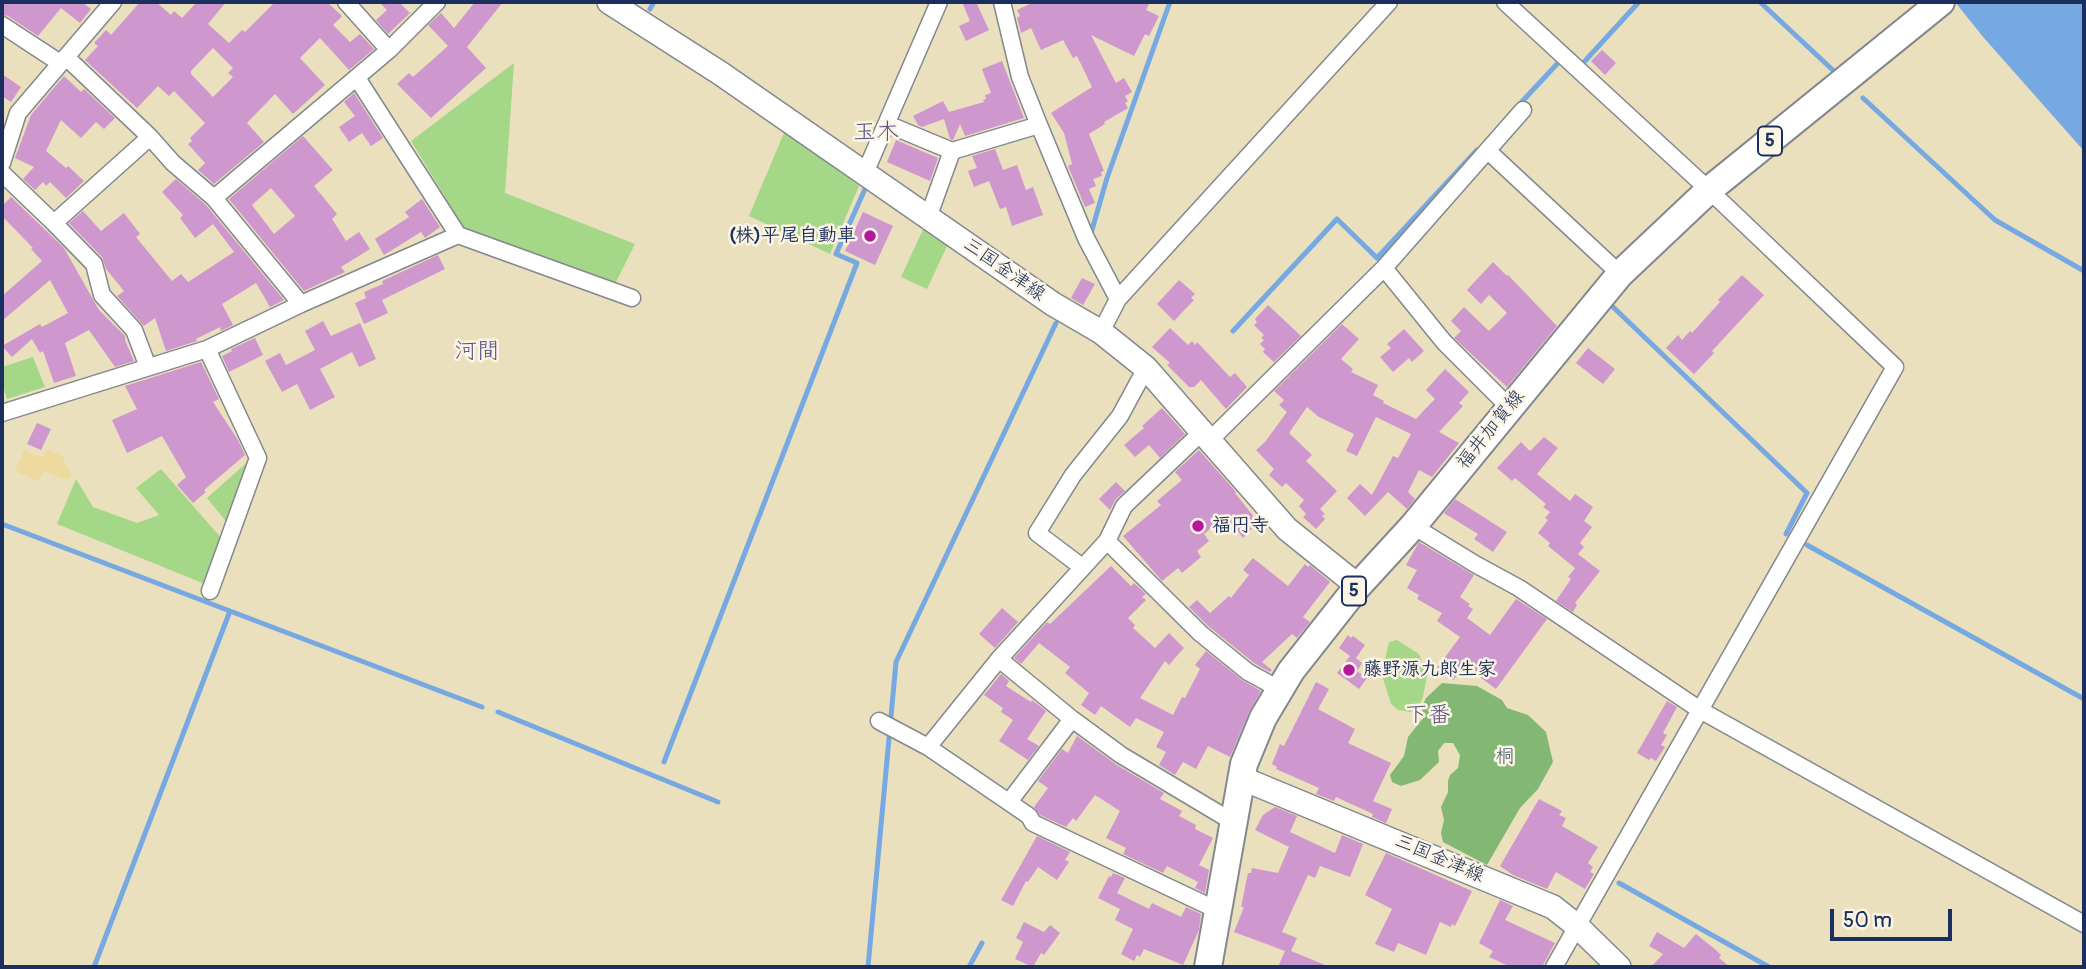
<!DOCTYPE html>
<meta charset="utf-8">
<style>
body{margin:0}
#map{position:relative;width:2086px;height:969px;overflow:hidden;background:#ebe0bd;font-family:Pangolin,sans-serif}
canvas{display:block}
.frame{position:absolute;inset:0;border:4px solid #1b2f5e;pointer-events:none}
.scale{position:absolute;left:1830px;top:909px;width:122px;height:32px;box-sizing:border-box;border:4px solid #1b2f5e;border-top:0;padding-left:9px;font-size:21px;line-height:24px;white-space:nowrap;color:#1b2f5e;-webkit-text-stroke:5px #fcf5e5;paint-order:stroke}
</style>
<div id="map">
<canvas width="2086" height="969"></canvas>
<div class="frame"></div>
<div class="scale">50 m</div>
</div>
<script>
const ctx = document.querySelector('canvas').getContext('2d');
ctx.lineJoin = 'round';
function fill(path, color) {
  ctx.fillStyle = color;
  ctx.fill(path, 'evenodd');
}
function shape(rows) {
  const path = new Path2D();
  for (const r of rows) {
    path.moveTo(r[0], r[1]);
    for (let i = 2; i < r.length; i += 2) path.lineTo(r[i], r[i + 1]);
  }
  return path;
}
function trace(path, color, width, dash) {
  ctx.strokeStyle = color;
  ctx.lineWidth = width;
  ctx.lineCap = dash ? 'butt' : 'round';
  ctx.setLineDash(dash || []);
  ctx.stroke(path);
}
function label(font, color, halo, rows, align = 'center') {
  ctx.font = font + ' Pangolin,"Klee One",sans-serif';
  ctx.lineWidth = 5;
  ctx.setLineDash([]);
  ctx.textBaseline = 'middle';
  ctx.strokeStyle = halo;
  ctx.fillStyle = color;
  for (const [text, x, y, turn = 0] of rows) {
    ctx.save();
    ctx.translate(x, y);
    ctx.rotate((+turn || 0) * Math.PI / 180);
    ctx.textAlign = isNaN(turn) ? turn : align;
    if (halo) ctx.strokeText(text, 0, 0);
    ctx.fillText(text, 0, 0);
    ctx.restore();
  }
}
const green = shape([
 [514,63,505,193,635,244,615,284,464,228,411,141],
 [786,128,859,186,830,254,749,216],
 [926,223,948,244,927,289,901,277],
 [33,357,45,387,7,399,2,383,2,367],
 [253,457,228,524,207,498],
 [161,469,222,539,205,584,57,524,76,479,93,507,137,523,159,515,136,488],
 [1397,640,1419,654,1427,676,1423,697,1418,708,1410,712,1398,710,1391,704,1380,669,1385,659,1389,642]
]);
const forest = shape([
 [1442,683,1477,686,1502,700,1507,708,1528,715,1546,732,1553,762,1538,789,1520,808,1487,865,1443,842,1441,833,1444,820,1441,807,1448,792,1448,781,1450,775,1458,768,1460,755,1453,743,1444,743,1438,751,1439,762,1420,780,1401,786,1392,782,1390,775,1404,756,1408,737,1423,718,1422,707,1426,698]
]);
const sand = shape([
 [46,449,62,456,72,477,65,479,44,471,39,481,15,471,24,450,43,458]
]);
const water = shape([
 [1955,2,2084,2,2084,151,1984,38]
]);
const stream = shape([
 [1760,2,1837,74],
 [650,9,654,2],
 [1584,62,1639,2],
 [1863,98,1995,220,2084,271],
 [1517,107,1557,64],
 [1092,230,1107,178,1170,2],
 [1612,306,1807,493,1786,534],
 [1233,331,1337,219,1377,258,1477,150],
 [2,524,230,611,94,967],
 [1807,545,2084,699],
 [230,611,482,707],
 [498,712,718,802],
 [664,762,857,263,836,254,865,189],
 [1619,883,1769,967],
 [868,967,896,662,1056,323],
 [969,967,982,943]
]);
const building = shape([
 [2,2,82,2,91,9,80,23,61,8,38,36,8,16,2,15],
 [140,2,156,2,171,15,174,11,182,18,197,2,226,2,208,24,229,43,242,30,245,32,275,2,327,2,342,16,333,25,350,42,360,34,374,49,349,70,320,38,300,58,325,85,293,114,275,94,247,123,264,142,214,184,198,170,205,163,188,144,192,141,190,138,205,123,174,91,169,96,158,86,137,108,85,60,98,46,94,43,106,30,111,35],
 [213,48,233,68,228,73,233,77,213,97,191,74,191,71],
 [379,2,399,2,410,13,388,34,376,20,387,10],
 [475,2,503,2,467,47,486,68,431,118,397,84,409,73,413,77,448,46,428,25,441,13,454,28],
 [962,2,976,2,989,30,966,41,959,26,970,21],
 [1034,2,1150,2,1146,10,1159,16,1149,36,1145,34,1134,56,1091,35,1116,83,1124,78,1132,92,1125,96,1128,101,1125,103,1128,108,1104,122,1105,124,1089,134,1104,171,1101,172,1102,176,1093,179,1096,186,1089,189,1095,203,1085,207,1068,166,1072,164,1064,133,1051,113,1092,87,1077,56,1073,58,1063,40,1041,50,1031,28,1021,33,1017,18,1020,16,1017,10],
 [1602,50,1616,63,1605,75,1591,61],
 [1002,61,1024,118,965,136,960,124,953,140,950,139,944,119,922,127,918,125,913,116,943,101,949,112,984,102,983,100,986,99,985,95,991,93,982,69],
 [2,74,21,87,11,102,2,96],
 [64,76,81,92,84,89,115,118,104,129,96,122,81,138,61,120,46,151,66,168,68,166,84,181,66,198,50,182,46,186,43,182,35,190,23,179,34,167,15,158,31,115],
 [354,93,383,138,371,146,362,133,349,142,339,127,355,116,344,102],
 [303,136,333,170,314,186,337,214,332,219,346,241,359,232,370,249,341,267,345,272,304,291,229,199],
 [271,188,295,216,274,234,252,205],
 [896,140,938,158,930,181,887,162],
 [995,149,1003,170,1017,165,1026,190,1033,187,1043,215,1012,226,1006,207,1000,209,989,181,974,187,968,171,977,168,972,156],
 [176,179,206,205,284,300,270,307,256,283,222,304,233,325,221,331,220,327,196,339,197,341,166,351,155,318,144,326,117,296,124,291,106,269,102,257,69,223,83,211,101,231,124,213,140,234,136,237,172,281,181,274,188,282,234,252,213,224,195,238,180,218,183,215,162,192],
 [11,197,64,248,99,310,125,336,125,340,134,361,115,367,89,330,65,343,76,376,54,383,43,351,40,353,32,339,12,357,2,346,40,324,42,327,68,313,50,280,2,321,2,296,42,261,31,249,33,248,2,216,2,206],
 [422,199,440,227,425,238,421,232,384,255,375,239,409,217,405,212],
 [863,212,893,226,875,265,845,251],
 [438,255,445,269,382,300,388,313,364,324,355,303,366,298,364,292,383,284,382,281],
 [1493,262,1507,276,1508,275,1557,326,1507,387,1454,338,1461,331,1451,321,1464,307,1489,331,1507,313,1489,295,1481,304,1467,290],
 [1742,275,1764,295,1712,351,1714,353,1694,374,1666,348,1678,335,1682,340,1690,331,1692,333,1720,302,1718,300],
 [1082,278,1095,284,1083,305,1071,298],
 [1179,280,1195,294,1191,298,1194,300,1174,321,1157,304],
 [1268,305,1301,336,1274,362,1263,352,1265,349,1260,344,1264,340,1261,338,1264,335,1254,325,1257,322,1255,319],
 [323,321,331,336,360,323,376,359,359,367,352,352,320,369,335,397,310,410,297,384,282,392,265,361,280,353,286,365,315,350,305,331],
 [1342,324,1359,339,1341,359,1353,369,1351,372,1378,385,1373,395,1384,401,1383,403,1416,419,1426,408,1429,410,1426,408,1435,399,1426,390,1445,369,1469,392,1459,403,1463,406,1439,432,1459,443,1432,477,1419,470,1408,492,1415,499,1407,509,1388,492,1365,516,1347,498,1360,484,1372,495,1393,456,1398,458,1411,434,1376,417,1357,456,1346,451,1354,434,1319,417,1307,407,1289,433,1312,455,1306,461,1337,491,1320,509,1325,514,1322,516,1325,519,1316,529,1303,517,1306,514,1299,506,1304,500,1286,483,1282,487,1269,475,1274,469,1256,450,1265,442,1287,412,1279,405,1284,400,1274,391],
 [1170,328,1188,345,1192,341,1195,345,1197,342,1230,377,1235,373,1247,387,1226,409,1201,380,1194,387,1189,387,1167,365,1170,363,1152,347],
 [1404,329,1424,351,1412,362,1409,358,1393,372,1380,357,1391,348,1387,344],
 [255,338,263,355,229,372,222,356,232,351,231,349],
 [1588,348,1615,369,1603,384,1576,363],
 [201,362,219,399,213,402,238,440,245,455,204,490,206,492,193,503,177,485,186,477,162,436,127,453,112,420,137,409,125,386],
 [1162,408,1185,434,1160,458,1149,445,1135,457,1124,445,1144,428,1142,426],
 [37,423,51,429,41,450,27,444],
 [1544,437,1558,448,1537,474,1570,501,1575,494,1593,507,1584,521,1592,527,1580,543,1584,547,1578,554,1600,571,1575,603,1577,605,1573,612,1556,601,1571,579,1568,577,1575,568,1548,546,1550,543,1538,533,1548,520,1545,518,1550,512,1543,507,1546,504,1515,478,1512,481,1497,468,1521,442,1530,451],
 [1199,450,1236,492,1235,493,1258,522,1243,538,1237,530,1234,532,1223,519,1204,534,1209,541,1197,551,1201,557,1182,573,1178,568,1162,581,1123,536,1161,505,1157,501,1182,480,1175,472],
 [1116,482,1125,491,1116,499,1110,510,1099,499],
 [1455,499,1507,532,1493,552,1474,539,1478,534,1444,513],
 [1419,542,1474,575,1460,597,1470,604,1468,606,1473,609,1467,618,1490,635,1516,599,1547,619,1496,689,1465,666,1453,680,1437,668,1460,637,1437,621,1442,613,1417,599,1419,595,1407,588,1417,570,1406,565],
 [1253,558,1288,586,1305,564,1308,567,1310,565,1330,582,1303,617,1310,622,1297,638,1292,634,1262,662,1272,670,1270,672,1254,663,1207,625,1189,607,1197,600,1210,613,1229,596,1231,598,1249,575,1243,570],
 [1111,566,1131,586,1134,583,1146,594,1142,597,1146,600,1128,618,1135,625,1133,628,1155,648,1169,633,1184,648,1169,665,1165,661,1140,698,1173,715,1182,697,1185,698,1200,669,1195,665,1206,651,1242,680,1261,691,1249,712,1230,757,1208,746,1196,769,1183,762,1175,775,1159,765,1166,752,1156,747,1164,732,1136,718,1130,727,1101,706,1095,715,1081,705,1089,693,1065,673,1070,667,1039,643,1021,664,1014,658,1047,622,1050,624],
 [1002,608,1018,622,995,648,979,634],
 [1348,635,1351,638,1353,636,1365,645,1356,658,1362,663,1357,671,1367,678,1359,689,1337,673,1350,656,1339,648],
 [1001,674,1009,681,1006,686,1031,702,1032,700,1046,711,1027,739,1039,746,1028,760,999,741,1013,720,1001,712,1003,708,984,695],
 [1316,682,1329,689,1318,709,1355,729,1348,743,1391,763,1373,801,1392,809,1386,823,1372,817,1373,814,1336,797,1334,801,1316,794,1319,788,1276,769,1277,767,1272,764,1280,744,1284,746],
 [1667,701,1677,707,1663,733,1667,735,1661,745,1665,747,1656,761,1651,758,1649,760,1637,753],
 [1077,736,1117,765,1164,793,1160,799,1182,811,1179,816,1196,825,1195,829,1213,838,1199,865,1209,870,1205,893,1195,888,1198,882,1167,866,1163,873,1123,854,1126,848,1106,838,1120,811,1095,795,1076,821,1073,818,1066,827,1040,815,1034,807,1048,788,1038,781,1062,749,1068,753],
 [1539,799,1562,811,1559,815,1566,818,1562,826,1598,847,1588,863,1593,867,1590,872,1594,874,1585,889,1556,872,1547,889,1513,875,1500,866],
 [1275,807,1297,816,1290,832,1335,853,1342,835,1363,844,1350,877,1320,866,1315,878,1308,875,1282,932,1297,938,1291,951,1330,967,1278,967,1285,951,1234,932,1244,907,1241,907,1248,873,1251,873,1252,868,1278,873,1289,847,1255,830,1263,815],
 [1037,836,1070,852,1065,860,1069,862,1057,880,1038,867,1028,882,1026,881,1013,906,1001,900],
 [1386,853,1472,891,1455,926,1452,924,1451,927,1440,922,1426,955,1398,943,1394,952,1375,944,1392,909,1365,895],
 [1113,873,1125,878,1117,893,1149,909,1152,903,1181,917,1186,907,1201,914,1199,930,1183,965,1144,949,1140,957,1137,955,1134,961,1121,954,1133,929,1115,920,1120,909,1098,898,1109,876,1111,877],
 [1500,900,1513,906,1505,920,1555,943,1542,967,1511,967,1489,957,1493,951,1479,943],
 [1024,922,1044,932,1050,925,1060,933,1044,955,1041,953,1033,967,1015,959,1023,942,1016,938],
 [1657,932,1684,948,1696,934,1716,950,1721,955,1719,958,1730,967,1651,967,1663,954,1649,946]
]);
const minor = shape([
 [346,2,389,50],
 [1002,2,1020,77,1039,125,1086,238,1118,299,1101,332],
 [1505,2,1709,190,1895,367,1554,967],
 [2,25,60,63],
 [66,57,150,137,173,163,214,198,301,304],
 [357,78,458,235],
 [887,124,952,151,1039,125],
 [1488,151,1620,274],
 [2,163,18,113,113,2],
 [2,173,54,223,150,137],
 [865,173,939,2],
 [214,198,389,50,437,2],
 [928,218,952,151],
 [54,223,94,264,102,295,134,330,148,367],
 [1384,268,1444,342,1510,408],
 [1118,299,1389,2],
 [207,349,258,458,210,591],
 [2,413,207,349,301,304,458,235,632,298],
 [1210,440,1384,268,1523,110],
 [1413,526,1475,564,1519,588,1700,710,2084,924],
 [1107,541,1200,633,1248,672,1279,689],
 [1082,567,1037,533,1073,475,1120,416,1146,368],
 [999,659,1072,719,1121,755,1233,822],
 [879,721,928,747,1029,816,1033,823,1219,911],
 [928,747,999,659,1107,541,1124,506,1203,431],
 [1009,802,1072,719]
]);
const secondary = shape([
 [609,2,720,73,1053,304,1101,332,1146,368,1287,529,1358,586],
 [1241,778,1553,907,1577,926,1619,967]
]);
const primary = shape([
 [1208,967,1244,764,1263,718,1291,671,1358,586,1413,526,1620,274,1709,190,1941,2]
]);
const markers = [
 [870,236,7,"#b5179e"],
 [1198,526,7,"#b5179e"],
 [1349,670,7,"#b5179e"]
];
const shields = [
 [1770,141,24],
 [1354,591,24]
];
const shieldNames = [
 ["5",1770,141],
 ["5",1354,591]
];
const poiNames = [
 ["(株)平尾自動車",856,236,"right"],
 ["福円寺",1212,526],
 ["藤野源九郎生家",1363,670]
];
const streetNames = [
 ["三国金津線",1004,270,35],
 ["福井加賀線",1491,430,-51],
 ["三国金津線",1439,859,23]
];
const parkNames = [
 ["桐",1505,757]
];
const quarterNames = [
 ["玉木",876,133],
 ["河間",477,352],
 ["下番",1428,716]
];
fill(green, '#a4d787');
fill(forest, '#83b874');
fill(sand, '#eeda9e');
fill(water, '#76a9e2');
trace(stream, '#76a9e2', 5);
fill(building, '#ce97cd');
trace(minor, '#83888e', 19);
trace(secondary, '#83888e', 26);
trace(primary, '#83888e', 30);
trace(minor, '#fff', 16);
trace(secondary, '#fff', 23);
trace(primary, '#fff', 26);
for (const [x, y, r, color] of markers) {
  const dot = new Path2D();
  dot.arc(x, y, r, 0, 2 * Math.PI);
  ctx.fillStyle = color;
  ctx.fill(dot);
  trace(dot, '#fcf5e5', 2.5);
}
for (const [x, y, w] of shields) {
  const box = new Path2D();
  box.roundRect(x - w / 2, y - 14.5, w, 29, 5);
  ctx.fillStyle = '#fcf5e5';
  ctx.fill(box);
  trace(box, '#1b2f5e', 2);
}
label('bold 18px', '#1b2f5e', null, shieldNames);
label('bold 19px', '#1b2f5e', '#fcf5e5', poiNames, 'left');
label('19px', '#1b2f5e', '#fcf5e5', streetNames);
label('19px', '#3d5968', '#fcf5e5', parkNames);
label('23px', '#5a5385', '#fcf5e5', quarterNames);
</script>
